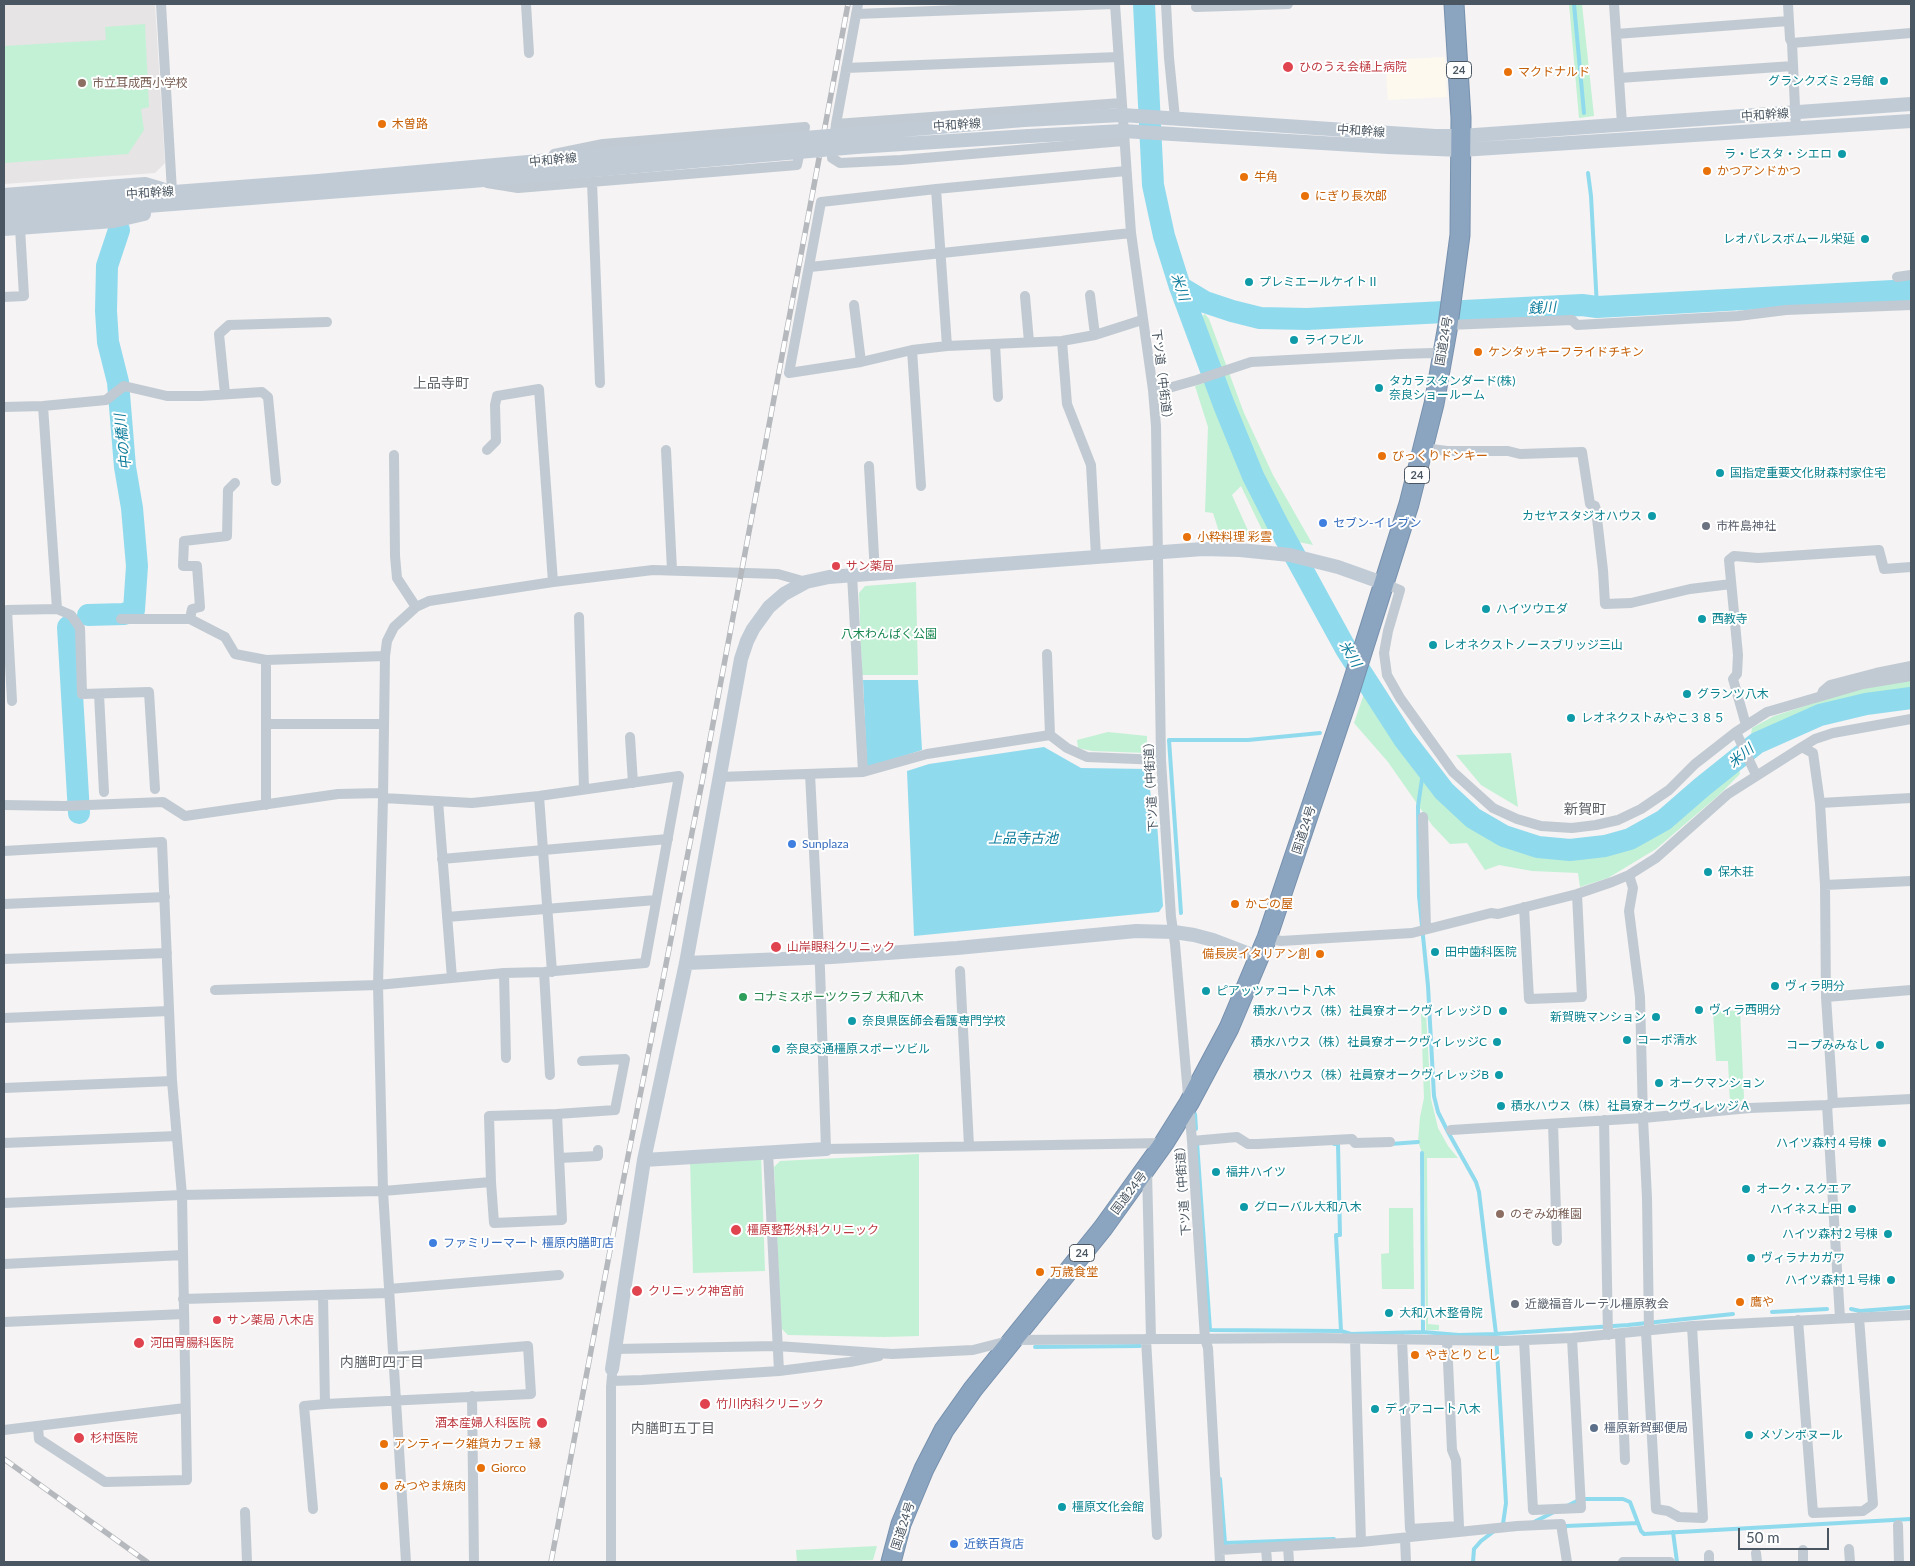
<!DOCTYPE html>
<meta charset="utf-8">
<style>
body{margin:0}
#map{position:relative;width:1915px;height:1566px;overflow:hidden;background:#f5f3f3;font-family:Lato,sans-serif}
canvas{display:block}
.frame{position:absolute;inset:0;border:5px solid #4a5661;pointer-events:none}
.scale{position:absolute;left:1738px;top:1528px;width:91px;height:22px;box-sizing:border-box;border:2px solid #4a5661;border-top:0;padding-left:6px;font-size:15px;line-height:18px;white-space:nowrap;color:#4a5661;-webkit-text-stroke:4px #fff;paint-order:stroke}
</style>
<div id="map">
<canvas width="1915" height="1566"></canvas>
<div class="frame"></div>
<div class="scale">50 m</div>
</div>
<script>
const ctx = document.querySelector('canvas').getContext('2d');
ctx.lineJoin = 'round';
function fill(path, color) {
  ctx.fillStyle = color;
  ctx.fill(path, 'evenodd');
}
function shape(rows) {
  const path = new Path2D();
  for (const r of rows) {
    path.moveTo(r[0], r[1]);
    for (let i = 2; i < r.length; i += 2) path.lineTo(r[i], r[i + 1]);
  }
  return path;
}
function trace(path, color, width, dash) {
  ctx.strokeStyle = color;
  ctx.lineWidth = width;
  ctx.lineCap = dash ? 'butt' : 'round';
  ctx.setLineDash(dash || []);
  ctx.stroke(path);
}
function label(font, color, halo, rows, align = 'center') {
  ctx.font = font + ' Lato,"Noto Sans JP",sans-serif';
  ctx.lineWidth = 4;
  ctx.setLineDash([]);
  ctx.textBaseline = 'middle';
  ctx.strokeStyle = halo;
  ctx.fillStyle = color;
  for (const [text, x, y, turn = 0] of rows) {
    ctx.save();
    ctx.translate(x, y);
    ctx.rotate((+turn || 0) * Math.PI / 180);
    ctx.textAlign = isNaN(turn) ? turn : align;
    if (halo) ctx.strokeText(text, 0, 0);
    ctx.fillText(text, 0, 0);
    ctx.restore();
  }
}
const commercial = shape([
 [1445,57,1447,97,1388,100,1385,60]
]);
const education = shape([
 [4,4,155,4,165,163,155,173,4,184]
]);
const green = shape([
 [1569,4,1582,4,1594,116,1579,118],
 [145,24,149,107,141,109,144,130,128,154,4,163,4,46,106,40,105,27],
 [1205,314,1209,319,1244,413,1273,475,1313,545,1294,541,1280,519,1252,463,1206,342,1202,316],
 [1207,382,1237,459,1276,537,1265,536,1241,486,1232,495,1250,535,1220,535,1213,513,1205,512,1208,427,1195,386],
 [916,582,918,675,862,675,859,593,865,586],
 [1911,680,1911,689,1826,706,1754,740,1751,734,1752,728,1774,716,1855,690],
 [1365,691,1376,710,1444,798,1466,817,1495,837,1523,849,1561,854,1616,851,1654,831,1686,809,1711,783,1738,765,1740,774,1719,795,1656,849,1608,878,1580,887,1578,873,1532,871,1499,865,1485,870,1467,843,1450,844,1432,825,1388,762,1354,723],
 [1108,732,1147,736,1147,753,1092,751,1078,748,1077,740],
 [1511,753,1518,807,1481,785,1456,755],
 [1740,1010,1744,1098,1737,1105,1730,1105,1728,1061,1716,1061,1713,1012],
 [1421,1014,1426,1014,1431,1099,1438,1128,1448,1146,1458,1158,1427,1158,1428,1324,1439,1325,1439,1330,1426,1330,1424,1158,1418,1142,1420,1117,1424,1098],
 [761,1153,765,1271,693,1273,690,1159],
 [919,1154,919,1336,884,1337,788,1335,781,1328,774,1167,780,1161],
 [1389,1208,1413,1208,1414,1289,1382,1289,1381,1254,1389,1253],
 [877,1546,873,1560,797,1562,796,1550]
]);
const water = shape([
 [863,680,918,680,922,750,867,768],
 [1044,747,1081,768,1148,769,1153,818,1157,823,1163,906,1159,912,914,936,907,771,929,764]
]);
const stream = shape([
 [1574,4,1584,113],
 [1588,173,1591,196,1597,307],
 [1430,772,1422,779,1418,806,1419,896,1428,986,1434,1096,1438,1112,1448,1132,1476,1182,1479,1192,1496,1334,1506,1503,1503,1524,1507,1524],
 [1181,913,1169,740,1248,740,1320,733],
 [1195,1114,1196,1129],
 [1197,1142,1210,1330,1341,1331,1351,1334,1423,1332,1459,1335,1496,1334,1628,1325,1733,1314],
 [1334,1144,1338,1144,1340,1235,1336,1235,1341,1331],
 [1390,1144,1418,1142],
 [1422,1153,1423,1332],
 [1851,1309,1860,1311,1911,1307],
 [1772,1312,1827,1309],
 [1035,1347,1140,1346],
 [1220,1479,1225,1543,1334,1539],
 [1567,1506,1581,1499,1623,1499,1630,1502,1641,1531,1644,1534,1911,1519],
 [1534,1522,1554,1512],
 [1565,1528,1566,1526,1638,1523],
 [1673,1532,1677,1562],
 [1473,1562,1474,1549,1481,1541,1493,1532]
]);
const river = shape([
 [1144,4,1153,185,1164,236,1180,287,1224,405,1253,476,1278,525,1346,649,1404,739,1444,791,1473,818,1504,836,1538,847,1570,850,1605,846,1630,839,1664,820,1702,787,1757,743,1820,715,1866,704,1911,698],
 [1180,287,1205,302,1232,311,1260,318,1307,319,1582,305,1597,307,1911,290],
 [88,615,124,614,134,610,137,566,132,508,125,467,118,382,108,342,106,311,107,266,119,230],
 [68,627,79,813]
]);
const street = shape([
 [161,4,172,191],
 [526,4,529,53],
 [1115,4,1131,233,1153,390,1156,426,1161,760,1171,917,1175,944,1192,1141,1205,1339,1208,1348,1220,1562],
 [1166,4,1169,58,1175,118],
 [1614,4,1622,124],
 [1788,4,1790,39,1792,43,1796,129],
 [1196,7,1288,4],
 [856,14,1113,4],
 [1616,34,1788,21],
 [1792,43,1911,33],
 [846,68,1118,57],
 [1619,78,1793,66],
 [1121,103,836,124,832,158,840,163,901,160,1123,141],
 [836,124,858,4],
 [1126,171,936,189,821,202,789,373,861,362,912,350,947,346,1062,341,1095,335,1142,320],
 [592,182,600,383],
 [487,183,518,188,797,165,805,127,603,144,554,154],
 [936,189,947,346],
 [810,267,1131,233],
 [1897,277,1911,275],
 [1090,295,1095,335],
 [1025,296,1029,342],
 [4,297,24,296,20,228],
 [854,305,861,362],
 [1448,325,1572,320,1577,325,1738,316,1786,310,1911,305],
 [1062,341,1067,404,1091,465,1096,556],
 [995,344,998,397],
 [912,350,921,486],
 [1153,390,1165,389,1197,380,1251,362,1401,354,1432,353,1442,354],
 [225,394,219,334,229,325,327,322],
 [43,406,57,609],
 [4,407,43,406,106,400,124,386,167,396,201,396,262,392,268,397,276,481],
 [1424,448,1447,451,1508,451,1520,454,1582,452,1590,504,1595,506,1596,510,1603,570,1605,604,1631,603,1690,589,1731,584],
 [487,450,496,441,495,405,497,396,539,389,553,582],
 [666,450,672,570],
 [394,455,395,556,397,578,416,607],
 [869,466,875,574],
 [852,575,863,772],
 [1383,583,1400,590,1388,631,1384,653,1387,675,1400,698,1453,772,1493,808,1517,819,1541,826,1572,828,1596,825,1618,820,1641,809,1669,790,1695,764,1736,732,1767,712,1863,684,1911,676],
 [579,617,584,789],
 [121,619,190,619,192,609,200,607,197,566,183,566,184,541,227,536,228,490,235,483],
 [190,619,225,637,235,654,266,660],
 [1047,654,1050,735],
 [99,694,104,792],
 [1821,696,1823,691,1830,685,1876,673,1911,666],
 [12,701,7,610,57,609,71,615,80,628,82,694,149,692,155,789],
 [266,724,384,724],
 [1746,725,1733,679,1737,674,1738,655,1729,560,1734,556,1758,558,1879,550,1884,569,1911,567],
 [1736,732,1756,775],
 [630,737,633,783],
 [1802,747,1815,739,1833,733,1911,719],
 [810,774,820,969,826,1149,1164,1143],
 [719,777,863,772,927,754,1050,735,1067,748,1087,757,1161,760],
 [539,796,552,972],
 [438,801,452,978],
 [1820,803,1911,798],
 [4,805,64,806,163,802,185,816,338,794,383,793],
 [266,805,266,660,385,656],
 [1423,817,1426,929],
 [4,851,162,842,172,1081,182,1195,187,1480,105,1482,39,1439,38,1427],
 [442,859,668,839],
 [1629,875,1633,888,1629,911,1640,997,1643,1118,1647,1198,1649,1331],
 [1825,885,1911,881],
 [4,904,165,897],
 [1524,907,1529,999,1582,997,1577,894],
 [447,917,656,900],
 [1267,938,1281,941,1412,933,1491,913,1498,914,1577,894,1612,882,1629,875,1656,858,1728,794,1802,747,1813,753,1820,803,1825,885,1826,997,1833,1103],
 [4,959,167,953],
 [960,971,969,1146],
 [544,972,550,1075],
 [504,973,506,1058],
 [215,990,378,985,504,973,544,972,645,963,679,776,539,796,472,803,383,798],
 [1826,997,1911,990],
 [4,1018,169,1011],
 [4,1088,172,1081],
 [1827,1105,1840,1318],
 [557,1114,615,1110,625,1059,582,1061],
 [1604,1120,1608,1335],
 [1553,1124,1557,1241],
 [1451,1130,1643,1118,1750,1108,1827,1105,1833,1103,1911,1099],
 [1192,1141,1237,1137,1248,1144,1258,1144,1352,1139,1355,1143,1390,1142],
 [4,1143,177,1136],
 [768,1152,779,1371],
 [559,1158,598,1156,598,1150],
 [1147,1170,1151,1339],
 [4,1203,182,1195,383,1191,491,1182,489,1116,557,1114,562,1220,494,1223,491,1182],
 [4,1264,183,1255],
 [389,1289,559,1275],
 [323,1295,325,1404,531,1394,528,1346,393,1357],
 [183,1299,389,1293],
 [1798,1320,1813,1513,1863,1511,1873,1504,1859,1317],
 [4,1322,184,1314],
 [1646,1332,1656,1509,1668,1511,1679,1517,1703,1518,1692,1326],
 [1620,1334,1625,1460],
 [1146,1339,1157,1535],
 [1355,1339,1361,1542],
 [1402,1339,1410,1529,1459,1526,1456,1460,1452,1450,1447,1340],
 [1524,1340,1533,1510,1581,1508,1572,1338],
 [615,1349,777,1346,892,1354,973,1350,1012,1340,1319,1338,1504,1341,1572,1338,1692,1326,1911,1315],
 [612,1381,642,1380,779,1371,850,1362,879,1356],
 [472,1396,474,1562],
 [4,1430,185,1408],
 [313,1509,304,1406,325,1404],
 [245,1512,247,1562],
 [1898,1525,1899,1562],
 [1405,1538,1406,1562],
 [1288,1546,1289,1562],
 [1266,1548,1267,1562],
 [1849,1549,1850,1562],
 [1220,1550,1361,1542,1517,1526,1561,1524,1567,1562],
 [1803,1550,1803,1562],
 [1756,1553,1757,1562],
 [1709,1555,1709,1562],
 [406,1562,383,1191,378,985,383,798,385,656,387,641,394,627,416,607,429,601,553,582,653,570,778,574,806,582],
 [611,1562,611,1387,612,1376],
 [1623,1562,1670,1562]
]);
const secondary = shape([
 [1024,120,1122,115,1435,136,1461,136,1911,104],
 [1029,136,1123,131,1388,147,1461,150,1911,121],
 [4,195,145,184,162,189],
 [4,205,318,181,683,148],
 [4,217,472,181,684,162],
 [4,229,114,221,144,214],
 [686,963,832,957,957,948,1136,931,1174,932,1194,935,1213,940,1260,958],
 [644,1160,826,1149],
 [612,1369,644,1160,686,963,741,659,747,641,753,629,769,607,784,594,806,582,829,577,1203,549,1240,550,1290,555,1338,567,1383,583]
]);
const highway = shape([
 [891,1562,901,1524,924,1469,944,1430,973,1389,1103,1228,1164,1143,1189,1103,1229,1028,1267,938,1348,697,1409,504,1434,404,1448,325,1460,235,1461,118,1454,4]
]);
const rail = shape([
 [4,1459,147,1562],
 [551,1562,622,1187,703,777,848,4]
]);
const secondaryBridge = shape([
 [683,148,1024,120],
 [684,162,856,147,1029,136]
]);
const markers = [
 [1288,67,6,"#e0444e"],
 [1508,72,5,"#e8710a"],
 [1884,81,5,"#0f9aa8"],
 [82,83,5,"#8d6e63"],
 [382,124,5,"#e8710a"],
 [1842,154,5,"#0f9aa8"],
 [1707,171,5,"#e8710a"],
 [1244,177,5,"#e8710a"],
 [1305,196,5,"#e8710a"],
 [1865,239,5,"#0f9aa8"],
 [1249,282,5,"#0f9aa8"],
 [1294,340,5,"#0f9aa8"],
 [1478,352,5,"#e8710a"],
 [1379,388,5,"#0f9aa8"],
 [1382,456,5,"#e8710a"],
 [1720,473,5,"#0f9aa8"],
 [1652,516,5,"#0f9aa8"],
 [1323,523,5,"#3f7fe0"],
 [1706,526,5,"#6b7280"],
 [1187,537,5,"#e8710a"],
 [836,566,5,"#e0444e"],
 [1486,609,5,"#0f9aa8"],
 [1702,619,5,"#0f9aa8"],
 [1433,645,5,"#0f9aa8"],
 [1687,694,5,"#0f9aa8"],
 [1571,718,5,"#0f9aa8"],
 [792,844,5,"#3f7fe0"],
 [1708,872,5,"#0f9aa8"],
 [1235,904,5,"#e8710a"],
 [776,947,6,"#e0444e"],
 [1435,952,5,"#0f9aa8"],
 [1320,954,5,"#e8710a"],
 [1775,986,5,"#0f9aa8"],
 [1206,991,5,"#0f9aa8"],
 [743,997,5,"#2e9e5b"],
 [1699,1010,5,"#0f9aa8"],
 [1503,1011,5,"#0f9aa8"],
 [1656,1017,5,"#0f9aa8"],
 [852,1021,5,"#0f9aa8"],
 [1627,1040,5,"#0f9aa8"],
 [1497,1042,5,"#0f9aa8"],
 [1880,1045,5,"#0f9aa8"],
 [776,1049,5,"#0f9aa8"],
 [1499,1075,5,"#0f9aa8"],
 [1659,1083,5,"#0f9aa8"],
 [1501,1106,5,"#0f9aa8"],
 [1882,1143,5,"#0f9aa8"],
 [1216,1172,5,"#0f9aa8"],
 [1746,1189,5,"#0f9aa8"],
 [1244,1207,5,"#0f9aa8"],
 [1852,1209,5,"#0f9aa8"],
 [1500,1214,5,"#8d6e63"],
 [736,1230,6,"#e0444e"],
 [1888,1234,5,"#0f9aa8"],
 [433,1243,5,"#3f7fe0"],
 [1751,1258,5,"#0f9aa8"],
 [1040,1272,5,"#e8710a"],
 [1891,1280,5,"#0f9aa8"],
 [637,1291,6,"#e0444e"],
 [1740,1302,5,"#e8710a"],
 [1515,1304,5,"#6b7280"],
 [1389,1313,5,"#0f9aa8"],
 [217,1320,5,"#e0444e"],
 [139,1343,6,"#e0444e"],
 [1415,1355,5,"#e8710a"],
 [705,1404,6,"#e0444e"],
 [1375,1409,5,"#0f9aa8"],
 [542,1423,6,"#e0444e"],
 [1594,1428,5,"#5c6f8a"],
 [1749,1435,5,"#0f9aa8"],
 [79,1438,6,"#e0444e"],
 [384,1444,5,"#e8710a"],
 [481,1468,5,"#e8710a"],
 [384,1486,5,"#e8710a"],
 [1062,1507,5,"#0f9aa8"],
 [954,1544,5,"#3f7fe0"]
];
const shields = [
 [1459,70,25],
 [1417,475,25],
 [1082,1253,25]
];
const shieldNames = [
 ["24",1459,70],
 ["24",1417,475],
 ["24",1082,1253]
];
const healthNames = [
 ["ひのうえ会樋上病院",1299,67],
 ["サン薬局",846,566],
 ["山岸眼科クリニック",787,947],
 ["橿原整形外科クリニック",747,1230],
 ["クリニック神宮前",648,1291],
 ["サン薬局 八木店",227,1320],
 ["河田胃腸科医院",150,1343],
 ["竹川内科クリニック",716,1404],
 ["酒本産婦人科医院",531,1423,"right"],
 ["杉村医院",90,1438]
];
const foodNames = [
 ["マクドナルド",1518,72],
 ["木曽路",392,124],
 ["かつアンドかつ",1717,171],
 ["牛角",1254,177],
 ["にぎり長次郎",1315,196],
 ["ケンタッキーフライドチキン",1488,352],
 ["びっくりドンキー",1392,456],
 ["小粋料理 彩雲",1197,537],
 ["かごの屋",1245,904],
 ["備長炭イタリアン創",1310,954,"right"],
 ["万歳食堂",1050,1272],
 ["鷹や",1750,1302],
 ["やきとり とし",1425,1355],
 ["アンティーク雑貨カフェ 縁",394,1444],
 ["Giorco",491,1468],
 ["みつやま焼肉",394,1486]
];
const cultureNames = [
 ["グランクズミ 2号館",1874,81,"right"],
 ["ラ・ビスタ・シエロ",1832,154,"right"],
 ["レオパレスボムール栄延",1855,239,"right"],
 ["プレミエールケイトⅡ",1259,282],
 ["ライフビル",1304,340],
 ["タカラスタンダード(株)",1389,381],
 ["奈良ショールーム",1389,395],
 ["国指定重要文化財森村家住宅",1730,473],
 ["カセヤスタジオハウス",1642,516,"right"],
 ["ハイツウエダ",1496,609],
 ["西教寺",1712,619],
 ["レオネクストノースブリッジ三山",1443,645],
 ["グランツ八木",1697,694],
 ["レオネクストみやこ３８５",1581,718],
 ["保木荘",1718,872],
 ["田中歯科医院",1445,952],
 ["ヴィラ明分",1785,986],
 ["ピアッツァコート八木",1216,991],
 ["ヴィラ西明分",1709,1010],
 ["積水ハウス（株）社員寮オークヴィレッジＤ",1493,1011,"right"],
 ["新賀暁マンション",1646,1017,"right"],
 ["奈良県医師会看護専門学校",862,1021],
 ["コーポ清水",1637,1040],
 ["積水ハウス（株）社員寮オークヴィレッジC",1487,1042,"right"],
 ["コープみみなし",1870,1045,"right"],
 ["奈良交通橿原スポーツビル",786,1049],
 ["積水ハウス（株）社員寮オークヴィレッジB",1489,1075,"right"],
 ["オークマンション",1669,1083],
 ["積水ハウス（株）社員寮オークヴィレッジＡ",1511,1106],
 ["ハイツ森村４号棟",1872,1143,"right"],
 ["福井ハイツ",1226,1172],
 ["オーク・スクエア",1756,1189],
 ["グローバル大和八木",1254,1207],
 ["ハイネス上田",1842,1209,"right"],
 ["ハイツ森村２号棟",1878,1234,"right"],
 ["ヴィラナカガワ",1761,1258],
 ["ハイツ森村１号棟",1881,1280,"right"],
 ["大和八木整骨院",1399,1313],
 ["ディアコート八木",1385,1409],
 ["メゾンボヌール",1759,1435],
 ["橿原文化会館",1072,1507]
];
const educationNames = [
 ["市立耳成西小学校",92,83],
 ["のぞみ幼稚園",1510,1214]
];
const streetNames = [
 ["中和幹線",1765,115,-4],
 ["中和幹線",957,125,-4],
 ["中和幹線",1361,131,4],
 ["中和幹線",553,160,-5],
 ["中和幹線",150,193,-4],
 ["国道24号",1444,341,-80],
 ["下ツ道（中街道）",1162,377,83],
 ["下ツ道（中街道）",1151,784,-93],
 ["国道24号",1304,830,-72],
 ["下ツ道（中街道）",1183,1188,-94],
 ["国道24号",1129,1193,-53],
 ["国道24号",903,1526,-72]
];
const shopNames = [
 ["セブン-イレブン",1333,523],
 ["Sunplaza",802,844],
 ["ファミリーマート 橿原内膳町店",443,1243],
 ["近鉄百貨店",964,1544]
];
const worshipNames = [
 ["市杵島神社",1716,526],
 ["近畿福音ルーテル橿原教会",1525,1304]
];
const parkNames = [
 ["八木わんぱく公園",889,634]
];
const leisureNames = [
 ["コナミスポーツクラブ 大和八木",753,997]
];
const serviceNames = [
 ["橿原新賀郵便局",1604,1428]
];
const waterNames = [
 ["米川",1180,287,71],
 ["銭川",1542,308,-3],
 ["中の橋川",123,442,-96],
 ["米川",1350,654,59],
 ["米川",1741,756,-39],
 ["上品寺古池",1023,838]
];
const neighbourhoodNames = [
 ["上品寺町",441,383],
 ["新賀町",1585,809],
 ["内膳町四丁目",382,1362],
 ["内膳町五丁目",673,1428]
];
fill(commercial, '#fdf9ef');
fill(education, '#e6e4e5');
fill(green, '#c3f1d5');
fill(water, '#90daee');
trace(stream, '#90daee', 4);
trace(river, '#90daee', 22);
trace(highway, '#7690ad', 21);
trace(street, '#c1cad2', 10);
trace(secondary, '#c1cbd6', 14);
trace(highway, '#8ba5c1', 19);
trace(rail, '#b5b8bd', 5.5);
trace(rail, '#fff', 4, [11]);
trace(secondaryBridge, '#c1cbd6', 14);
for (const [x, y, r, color] of markers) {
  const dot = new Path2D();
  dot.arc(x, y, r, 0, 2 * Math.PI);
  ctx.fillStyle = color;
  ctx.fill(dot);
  trace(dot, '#fff', 2);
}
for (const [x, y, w] of shields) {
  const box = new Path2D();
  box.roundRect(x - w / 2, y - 8.5, w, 17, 4);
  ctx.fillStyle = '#fff';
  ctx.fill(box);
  trace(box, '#4a5661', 1);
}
label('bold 11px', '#4a5661', null, shieldNames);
label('12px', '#be3a42', '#fff', healthNames, 'left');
label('12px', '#c56008', '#fff', foodNames, 'left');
label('12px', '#0d838f', '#fff', cultureNames, 'left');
label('12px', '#785e54', '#fff', educationNames, 'left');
label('12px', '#4a5661', '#fff', streetNames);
label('12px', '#366cbe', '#fff', shopNames, 'left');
label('12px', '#5b616d', '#fff', worshipNames, 'left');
label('12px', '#17864f', '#fff', parkNames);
label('12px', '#27864d', '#fff', leisureNames, 'left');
label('12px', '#4e5e75', '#fff', serviceNames, 'left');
label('italic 14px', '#0c7c9b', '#fff', waterNames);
label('14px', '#5f6368', '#fff', neighbourhoodNames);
</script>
